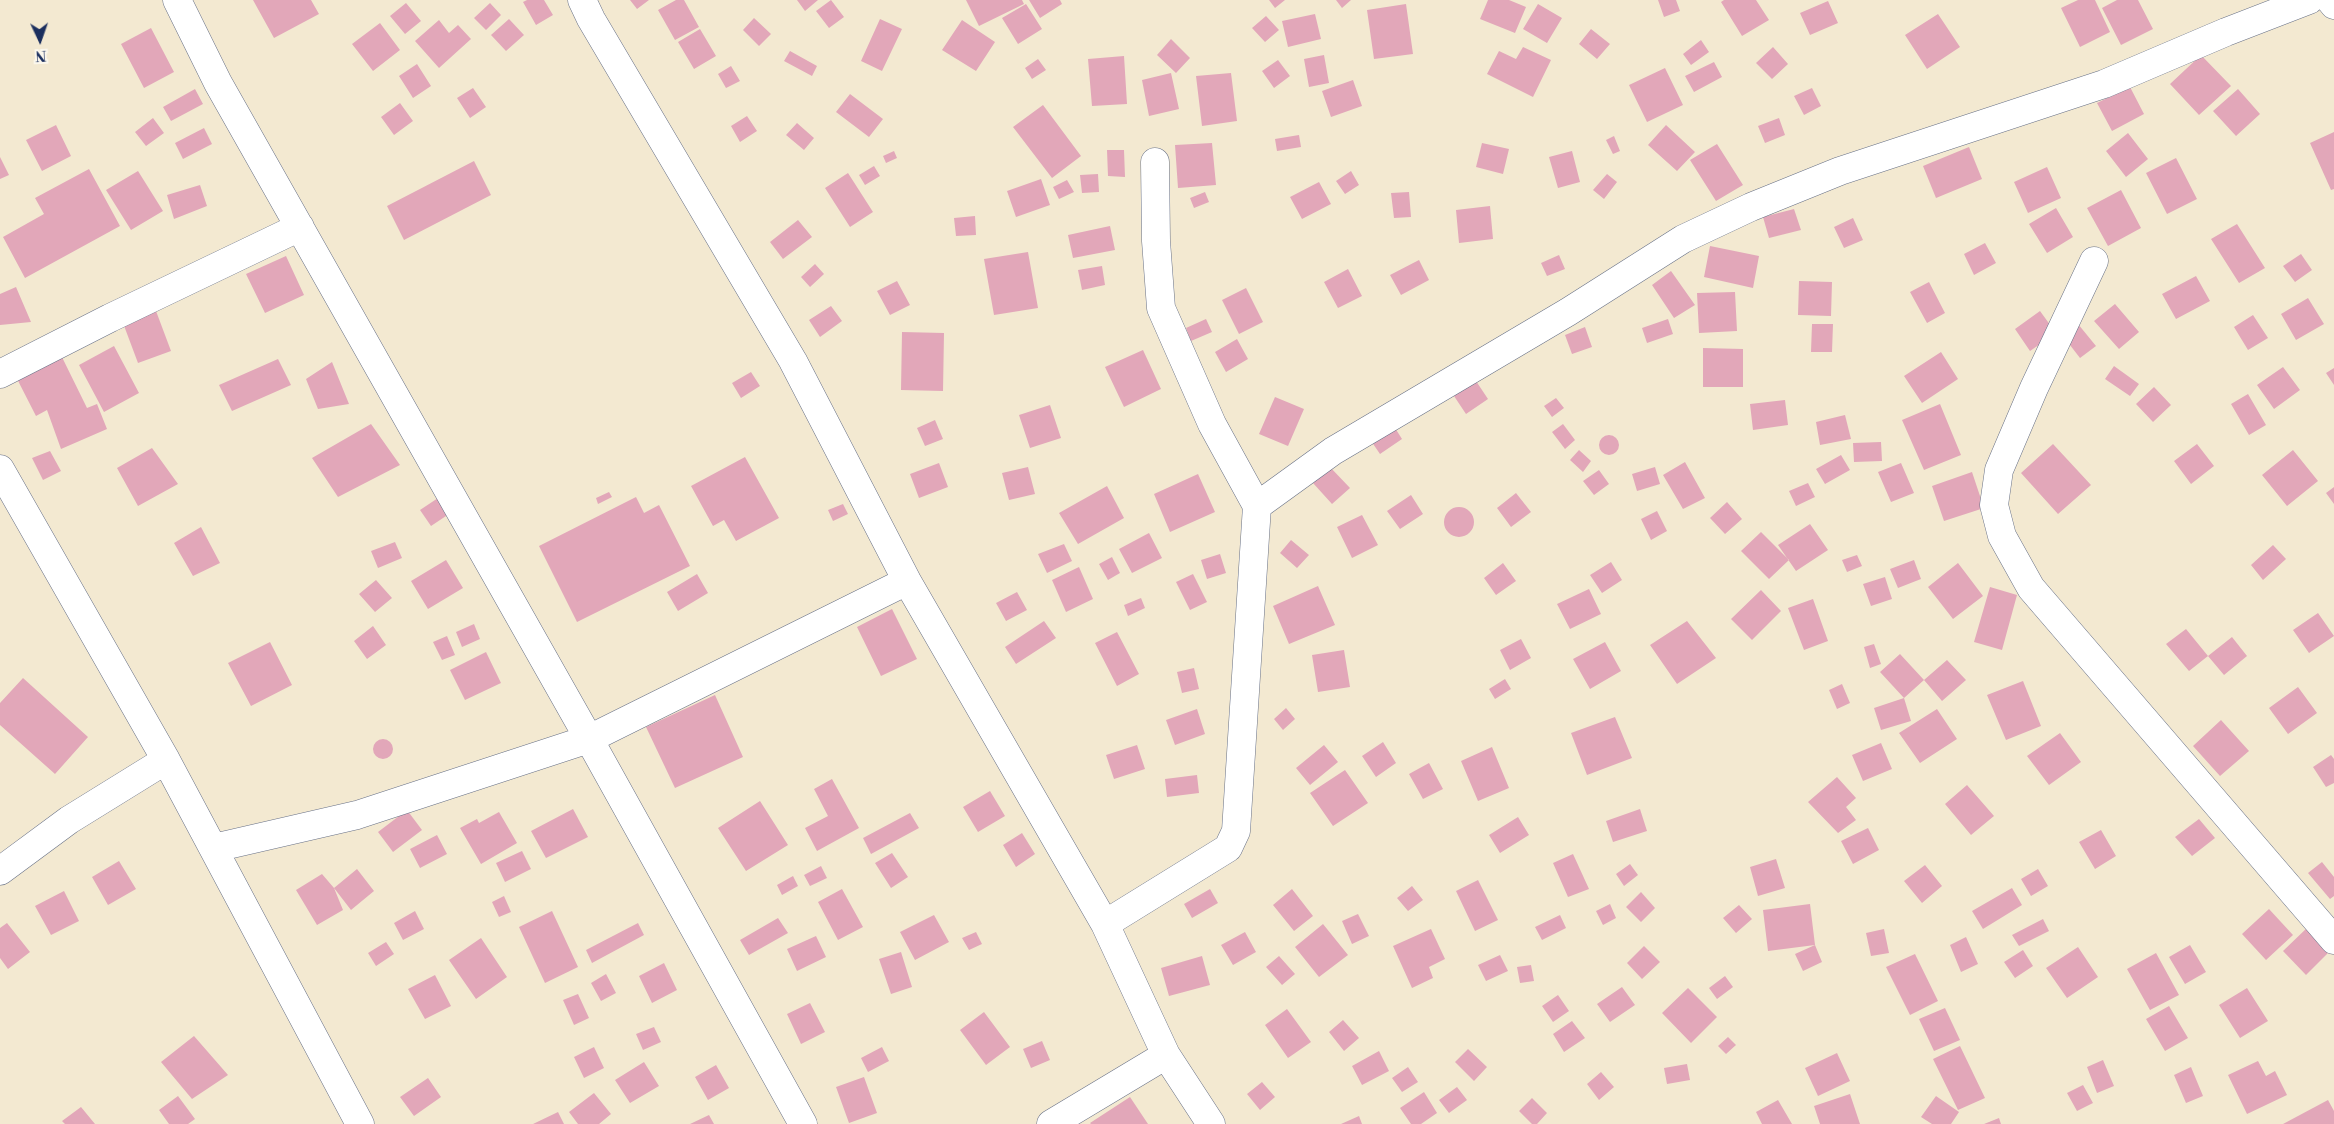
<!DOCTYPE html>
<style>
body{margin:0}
#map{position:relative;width:2334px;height:1124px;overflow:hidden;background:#f3e9d1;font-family:"Libre Bodoni",serif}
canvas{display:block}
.north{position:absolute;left:15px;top:15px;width:50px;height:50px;-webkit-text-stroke:4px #fbf7ec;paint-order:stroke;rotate:177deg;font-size:14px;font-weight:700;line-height:20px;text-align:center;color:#1b2f5e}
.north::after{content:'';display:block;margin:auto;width:18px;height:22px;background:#1b2f5e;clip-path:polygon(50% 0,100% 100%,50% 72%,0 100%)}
</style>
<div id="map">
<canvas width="2334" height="1124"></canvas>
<div class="north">N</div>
</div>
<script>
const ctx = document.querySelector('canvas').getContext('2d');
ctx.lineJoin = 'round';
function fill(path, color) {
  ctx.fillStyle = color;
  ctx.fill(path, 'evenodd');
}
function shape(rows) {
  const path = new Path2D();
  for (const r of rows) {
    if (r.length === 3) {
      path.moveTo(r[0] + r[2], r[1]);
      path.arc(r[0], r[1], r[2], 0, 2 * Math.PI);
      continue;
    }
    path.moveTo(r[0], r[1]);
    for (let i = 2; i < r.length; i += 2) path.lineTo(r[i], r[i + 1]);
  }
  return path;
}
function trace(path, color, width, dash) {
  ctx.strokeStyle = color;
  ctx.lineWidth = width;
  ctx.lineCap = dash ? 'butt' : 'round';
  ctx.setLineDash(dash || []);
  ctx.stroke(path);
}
const building = shape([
 [253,0,311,0,319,14,274,38],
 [527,0,544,0,553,15,536,25,523,2],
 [630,0,649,0,637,9],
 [676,0,684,0,699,27,675,40,658,10],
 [797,0,818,0,805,11],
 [831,0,844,17,829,28,816,11],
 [966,0,1022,0,1024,4,979,26],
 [1029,0,1060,0,1062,4,1040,18],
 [1269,0,1285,0,1275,8],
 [1336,0,1351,0,1342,8],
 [1488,0,1509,0,1526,7,1515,33,1480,19],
 [1658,0,1676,0,1680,11,1664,17],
 [1724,0,1756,0,1769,20,1742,36,1721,2],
 [2078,0,2095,0,2110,32,2080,47,2061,8],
 [2117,0,2138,0,2153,29,2121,45,2102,8],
 [1828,1,1838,23,1810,35,1800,13],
 [406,3,421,21,405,34,390,16],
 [490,3,501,15,486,30,474,18],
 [1026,4,1042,29,1018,44,1002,18],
 [1406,4,1413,54,1374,59,1367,10],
 [1538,4,1562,18,1547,43,1523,29],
 [1315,14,1321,39,1288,47,1282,21],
 [1938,14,1960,47,1927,69,1905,35],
 [1266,16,1279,30,1265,42,1252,28],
 [754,18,771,34,759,46,743,30],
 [509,19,524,35,506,51,491,35],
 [880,19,902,29,882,71,861,61],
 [439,20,449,33,458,25,471,39,439,68,415,41],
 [962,20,995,42,976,71,942,50],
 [380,23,400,50,373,71,352,44],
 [151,28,174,72,144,88,121,44],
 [700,29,716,56,694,69,678,42],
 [1591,29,1610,44,1597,59,1579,44],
 [1171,39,1190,58,1176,73,1157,55],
 [1701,40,1709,52,1691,65,1683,54],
 [1523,47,1551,60,1533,97,1487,74,1499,51,1516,59],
 [1773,47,1788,64,1772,79,1756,63],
 [790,51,817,66,812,76,784,61],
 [1324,55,1329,83,1309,87,1304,59],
 [2201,55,2231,86,2199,115,2170,84],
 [1124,56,1127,104,1092,106,1088,59],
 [1038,59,1046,70,1032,79,1025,68],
 [1278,60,1290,76,1274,88,1262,71],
 [1714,62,1722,77,1694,92,1685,76],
 [417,64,431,86,413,98,399,76],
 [731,66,740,81,726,88,718,74],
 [1665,68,1683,105,1647,122,1629,85],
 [1171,73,1179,109,1149,116,1142,80],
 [1231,73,1237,121,1202,126,1196,76],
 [1353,80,1362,106,1331,117,1322,91],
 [2130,87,2144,114,2112,131,2097,103],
 [473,88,486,107,470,118,457,98],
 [1812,88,1821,106,1804,115,1794,96],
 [195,89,203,104,171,121,163,107],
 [2238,89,2260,114,2236,136,2213,111],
 [850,94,883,119,869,137,836,112],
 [400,103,413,121,394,135,381,117],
 [1043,105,1081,156,1052,178,1013,127],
 [747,116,757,131,740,142,731,126],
 [153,118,164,133,146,146,135,132],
 [1779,118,1785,135,1765,143,1758,126],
 [797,123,814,138,804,150,786,135],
 [56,125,71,156,42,171,26,140],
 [1666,125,1695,152,1677,171,1648,145],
 [204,128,212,144,183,159,175,143],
 [2334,132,2334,189,2331,190,2310,143],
 [2128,133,2148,159,2126,177,2106,151],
 [1299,135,1301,147,1277,151,1275,139],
 [1614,136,1620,151,1613,154,1606,140],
 [1212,143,1216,185,1178,188,1175,145],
 [1482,143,1509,149,1503,174,1476,167],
 [1717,144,1743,185,1716,201,1690,160],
 [1969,147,1982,179,1936,198,1923,166],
 [1107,150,1124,150,1125,177,1108,176],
 [894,151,897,158,886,163,883,156],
 [1572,151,1580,182,1558,188,1549,157],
 [0,157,9,175,0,179],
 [2176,158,2197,199,2167,214,2146,173],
 [474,161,491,195,404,240,387,206],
 [874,166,880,176,865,185,859,175],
 [2047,167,2061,198,2028,213,2014,182],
 [89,169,120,226,25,278,3,237,44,214,35,198],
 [138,171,163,211,131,230,106,190],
 [1351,171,1359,185,1345,194,1336,181],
 [848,173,873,212,850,227,825,188],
 [1098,174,1099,192,1082,193,1080,175],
 [1607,174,1617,182,1604,199,1593,190],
 [1041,179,1050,205,1016,217,1007,191],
 [1067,180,1074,192,1059,199,1053,187],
 [1319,182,1331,204,1302,219,1290,197],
 [200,185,207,206,174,219,167,195],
 [2121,190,2141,228,2108,246,2087,208],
 [1205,192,1209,202,1194,208,1190,198],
 [1409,192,1411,217,1394,218,1391,193],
 [1490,206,1493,239,1459,243,1456,210],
 [2056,208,2073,237,2047,253,2029,224],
 [1794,209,1801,230,1769,238,1763,217],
 [975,216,976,235,956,236,954,218],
 [1853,218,1863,240,1844,248,1834,227],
 [798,220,812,237,783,259,770,242],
 [2237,224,2265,268,2239,283,2211,239],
 [1110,226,1115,250,1073,258,1068,235],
 [1985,243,1996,263,1974,275,1964,254],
 [1710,246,1759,256,1753,288,1704,277],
 [1028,252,1038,308,994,315,984,259],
 [2301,254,2312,270,2295,282,2283,266],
 [1559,255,1565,269,1547,276,1541,263],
 [286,256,304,295,265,313,246,274],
 [1419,260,1429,280,1401,295,1390,275],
 [815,264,824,274,810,287,801,277],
 [1102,266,1105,285,1082,290,1078,270],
 [1348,269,1362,296,1338,308,1324,282],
 [1671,271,1695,305,1674,318,1652,285],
 [2196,276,2210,301,2176,319,2162,294],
 [897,281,910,305,890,315,877,291],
 [1799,281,1832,282,1831,316,1798,315],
 [1929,282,1945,313,1927,323,1910,292],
 [16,287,31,322,0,325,0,294],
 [1246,288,1263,322,1239,334,1222,300],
 [1735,292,1737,331,1699,333,1697,293],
 [2308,298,2324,324,2296,340,2281,314],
 [2115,304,2139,332,2119,349,2094,321],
 [831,306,842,321,820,337,809,320],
 [156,311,171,351,138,363,123,323],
 [2040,311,2056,333,2030,351,2015,329],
 [2253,315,2268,338,2248,350,2234,327],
 [1206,319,1212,332,1191,341,1186,328],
 [1668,319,1673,334,1647,343,1642,328],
 [1812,324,1833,324,1832,352,1811,352],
 [2078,324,2096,346,2080,358,2063,336],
 [1585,327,1592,347,1572,354,1565,335],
 [902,332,944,333,943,391,901,390],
 [1237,339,1248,359,1226,372,1215,352],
 [114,346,139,393,104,412,79,365],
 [1703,348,1743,349,1743,387,1703,387],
 [1143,350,1161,389,1124,407,1105,367],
 [59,351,87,408,97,404,107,429,61,449,47,410,36,416,14,373],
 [1941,352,1958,379,1922,403,1904,376],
 [278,359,291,385,232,411,219,385],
 [332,362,349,404,318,409,306,379],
 [2114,366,2139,384,2130,396,2105,379],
 [2283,367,2300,390,2274,409,2257,385],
 [2334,368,2334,385,2326,373],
 [751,372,760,386,741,398,732,383],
 [1474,378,1488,399,1466,414,1452,393],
 [2154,387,2171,405,2153,422,2136,404],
 [2248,394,2266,425,2249,435,2231,404],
 [1275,397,1304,409,1288,446,1259,434],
 [1556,398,1564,408,1552,417,1544,406],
 [1785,400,1788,425,1753,430,1750,404],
 [1940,404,1961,455,1924,470,1902,420],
 [1050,405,1061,438,1030,448,1019,415],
 [1845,415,1851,439,1820,445,1816,422],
 [935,420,943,439,925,446,917,428],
 [1390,420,1402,439,1380,454,1367,435],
 [371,424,400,465,338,497,312,458],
 [1563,424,1575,440,1565,449,1552,432],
 [1609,445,10],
 [1881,442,1882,461,1854,462,1853,443],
 [2053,444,2091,485,2058,514,2021,473],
 [2197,444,2214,466,2191,484,2174,461],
 [152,448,178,484,138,506,117,468],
 [1579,450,1591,461,1583,472,1570,460],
 [2293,450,2318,481,2287,506,2262,475],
 [50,451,61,471,43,480,32,458],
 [1841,455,1850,470,1825,484,1816,469],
 [745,457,779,518,736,541,724,520,713,526,691,486],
 [1685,462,1705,498,1683,509,1663,475],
 [939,463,948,487,919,498,910,474],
 [1901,463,1914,493,1891,502,1878,472],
 [1028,467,1035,494,1009,500,1002,473],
 [1330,467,1350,488,1332,504,1313,483],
 [1655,467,1660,484,1637,491,1632,474],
 [1599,470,1609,484,1594,495,1583,481],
 [1972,472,1984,508,1944,521,1932,486],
 [1198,474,1215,512,1170,532,1154,494],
 [1808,483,1815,497,1796,506,1789,491],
 [1107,486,1124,518,1078,544,1059,513],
 [2334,487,2334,504,2326,493],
 [609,492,612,497,598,504,596,498],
 [1516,493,1531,512,1511,527,1497,508],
 [1411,495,1423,514,1400,529,1387,511],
 [636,497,644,513,659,505,690,566,577,622,539,546],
 [438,498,449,514,431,526,420,510],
 [1727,502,1742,519,1725,534,1710,518],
 [843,504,848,514,833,521,828,510],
 [1459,522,15],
 [1657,511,1667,531,1651,540,1641,519],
 [1362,515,1378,545,1352,558,1337,527],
 [1810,524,1828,550,1796,571,1778,545],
 [201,527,220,563,193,576,174,543],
 [1761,532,1789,560,1769,579,1741,551],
 [1149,533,1162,558,1132,573,1119,549],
 [1291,540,1309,555,1297,568,1280,553],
 [395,542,402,558,378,568,371,551],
 [1064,544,1072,561,1047,573,1038,554],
 [2273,545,2286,559,2263,580,2251,565],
 [1220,554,1226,573,1207,579,1201,560],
 [1857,555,1862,566,1847,572,1842,560],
 [1112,557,1120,573,1108,580,1099,564],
 [446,560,463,588,428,609,411,581],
 [1914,560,1921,579,1898,588,1890,569],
 [1611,562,1622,580,1602,593,1590,575],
 [1503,563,1516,581,1496,595,1484,578],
 [1958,563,1983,596,1953,619,1928,587],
 [1079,567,1093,599,1066,612,1052,580],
 [697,574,708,593,678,611,667,592],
 [1193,574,1207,602,1190,610,1176,582],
 [1885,577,1892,599,1871,606,1863,584],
 [376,580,392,598,375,612,359,594],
 [1318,586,1335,625,1289,644,1273,606],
 [1990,587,2017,595,2002,650,1974,642],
 [1589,589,1601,614,1570,629,1557,604],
 [1761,590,1781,611,1752,640,1731,619],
 [1017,592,1027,610,1006,621,996,603],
 [1141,598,1145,608,1128,616,1124,605],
 [1813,599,1828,641,1804,650,1788,608],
 [892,609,917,659,881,676,857,627],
 [2318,613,2334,636,2309,653,2293,630],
 [1044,621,1056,638,1016,664,1005,647],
 [1687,621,1716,658,1677,684,1650,645],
 [474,624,480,639,462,647,456,632],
 [373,626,386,645,367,659,354,641],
 [2186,629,2208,656,2232,637,2247,656,2224,675,2208,656,2189,671,2166,644],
 [1117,632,1139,674,1117,686,1095,643],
 [447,636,455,655,442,660,433,642],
 [1521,639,1531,658,1510,670,1500,650],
 [270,642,292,685,251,706,228,663],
 [1605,642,1621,671,1590,689,1573,659],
 [1874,644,1881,664,1870,668,1864,647],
 [1344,650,1350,687,1318,692,1312,655],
 [486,652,501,683,465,700,450,670],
 [1900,654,1924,680,1947,660,1966,680,1942,701,1924,680,1904,698,1880,672],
 [1194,668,1199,689,1182,693,1177,672],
 [23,678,88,737,55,774,0,725,0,703],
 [1505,679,1511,689,1495,699,1489,689],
 [2023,681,2041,726,2006,740,1987,695],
 [1842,684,1850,703,1837,709,1829,690],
 [2298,687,2317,713,2288,734,2269,708],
 [715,695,743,757,675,788,646,727],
 [1904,698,1911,721,1881,730,1874,708],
 [1286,708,1295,719,1283,730,1274,719],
 [1197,709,1205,734,1175,745,1166,720],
 [1937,709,1957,739,1920,763,1899,733],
 [1615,717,1632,758,1587,775,1571,733],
 [2221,720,2249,751,2220,776,2193,746],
 [2060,733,2081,762,2049,785,2027,756],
 [383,749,10],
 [1383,742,1396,763,1376,777,1362,756],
 [1881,743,1892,769,1863,781,1852,755],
 [1137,745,1145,769,1114,779,1106,755],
 [1324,745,1338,762,1310,785,1296,768],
 [1492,747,1509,788,1478,801,1461,761],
 [2331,755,2334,759,2334,783,2326,787,2313,767],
 [1429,763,1443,789,1423,799,1409,774],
 [1345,770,1368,803,1333,826,1310,793],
 [1197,775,1199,793,1167,797,1165,779],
 [1837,777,1856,798,1846,807,1856,820,1838,833,1808,802],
 [832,779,859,828,817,851,805,828,828,816,814,789],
 [1967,785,1994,816,1971,835,1945,804],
 [990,791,1005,816,978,832,963,807],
 [760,801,788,845,746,871,718,828],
 [573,809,588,837,546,858,531,831],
 [1640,809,1647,831,1613,842,1606,821],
 [407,810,422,830,393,852,378,832],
 [499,812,517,843,481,864,460,828,477,819,479,823],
 [910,813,919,828,871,854,863,838],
 [1518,817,1529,835,1500,853,1489,835],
 [2199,819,2215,838,2192,856,2175,837],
 [1868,828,1879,850,1853,864,1841,841],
 [2101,830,2116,856,2095,869,2079,842],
 [1022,833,1035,854,1016,867,1003,845],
 [437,835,447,854,420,868,410,849],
 [522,851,531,869,505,882,496,863],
 [892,853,908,877,891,888,875,863],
 [1573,854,1589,889,1568,897,1553,863],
 [1776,859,1785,888,1758,896,1750,867],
 [119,861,136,889,108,905,92,877],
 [2322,862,2334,877,2334,896,2330,899,2308,873],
 [1630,864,1638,875,1624,886,1616,874],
 [1925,865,1942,886,1922,903,1904,881],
 [821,866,827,878,810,886,804,875],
 [357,869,374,891,351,910,334,888],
 [2038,869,2048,886,2031,896,2021,879],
 [322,874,334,888,343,910,317,925,296,890],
 [793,876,798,886,782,895,777,885],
 [1478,880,1498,920,1475,931,1456,891],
 [1412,886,1423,900,1408,911,1397,898],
 [2012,888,2022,905,1983,929,1972,911],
 [842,889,863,927,838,940,818,902],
 [1210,889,1218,903,1192,918,1184,904],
 [1292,889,1313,916,1294,931,1273,905],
 [64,891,79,921,51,935,35,906],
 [1641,892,1655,908,1641,922,1626,907],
 [504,896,511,912,499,917,492,902],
 [1610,904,1616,918,1603,925,1596,911],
 [1810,904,1815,945,1768,951,1763,910],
 [1739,905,1752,919,1736,933,1723,918],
 [2269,909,2293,935,2266,960,2242,934],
 [415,911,424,929,403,940,394,923],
 [552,911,578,967,545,983,519,927],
 [1358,914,1369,936,1352,944,1342,921],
 [934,915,949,942,915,960,900,932],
 [1560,915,1566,928,1542,940,1535,927],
 [778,918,788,933,749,955,740,940],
 [2043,919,2049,931,2019,946,2012,935],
 [7,923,30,952,8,969,0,958,0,928],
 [638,923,644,935,592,963,586,950],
 [1323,924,1348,955,1319,977,1295,947],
 [2309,926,2331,950,2306,975,2283,951],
 [1431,929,1445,959,1429,967,1433,978,1412,988,1393,946],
 [1884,929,1889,953,1871,956,1866,933],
 [976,932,982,944,969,950,962,938],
 [1245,932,1256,952,1233,965,1221,945],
 [816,936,826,957,797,971,787,949],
 [1966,937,1978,964,1961,972,1950,945],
 [481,938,507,977,476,999,449,960],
 [386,942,394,954,376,966,368,953],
 [1815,945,1822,962,1803,971,1795,954],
 [2190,945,2206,972,2185,984,2169,957],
 [1644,946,1660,962,1642,979,1627,963],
 [2078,947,2098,977,2067,998,2046,968],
 [2023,950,2033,966,2015,978,2004,962],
 [901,952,912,987,891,994,879,959],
 [2156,953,2179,995,2150,1010,2127,969],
 [1915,954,1938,1001,1910,1015,1886,967],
 [1500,955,1508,971,1486,981,1478,965],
 [1202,956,1210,985,1169,996,1161,968],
 [1279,956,1295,974,1282,985,1266,967],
 [664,963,677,990,652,1003,639,976],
 [1531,965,1534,981,1520,983,1517,967],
 [606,974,616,993,601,1001,591,983],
 [435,975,451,1006,425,1019,408,989],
 [1725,976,1733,987,1717,999,1709,988],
 [1622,987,1635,1005,1610,1022,1597,1004],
 [1688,988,1717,1017,1691,1043,1662,1013],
 [2247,988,2268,1021,2240,1038,2219,1005],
 [578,994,589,1018,574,1025,563,1000],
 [1558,995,1569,1011,1553,1022,1542,1006],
 [810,1003,825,1032,801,1044,787,1014],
 [2169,1006,2188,1038,2165,1051,2146,1019],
 [1945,1008,1960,1040,1934,1051,1919,1019],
 [1287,1009,1311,1042,1288,1058,1265,1025],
 [984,1012,1010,1047,986,1065,960,1030],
 [1343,1020,1359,1038,1344,1051,1329,1032],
 [1572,1021,1585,1038,1564,1052,1553,1034],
 [654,1027,661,1042,643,1050,636,1034],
 [194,1036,228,1075,192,1099,161,1062],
 [1728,1037,1736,1045,1726,1054,1718,1046],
 [1042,1041,1050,1060,1031,1068,1023,1049],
 [1960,1046,1985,1098,1958,1110,1933,1059],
 [594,1047,604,1068,584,1078,574,1057],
 [882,1047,889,1061,868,1072,861,1058],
 [1468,1049,1487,1067,1474,1081,1455,1062],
 [1379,1051,1389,1071,1362,1085,1352,1066],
 [1837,1053,1850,1081,1818,1096,1805,1068],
 [2103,1060,2114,1086,2097,1093,2087,1067],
 [2258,1061,2266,1076,2275,1071,2287,1095,2247,1114,2228,1075],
 [644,1062,659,1086,630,1103,615,1080],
 [1687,1064,1690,1080,1667,1084,1664,1068],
 [716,1065,729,1088,708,1100,695,1077],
 [1408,1067,1418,1082,1402,1092,1392,1078],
 [2191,1067,2203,1096,2186,1103,2174,1075],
 [1601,1072,1614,1087,1599,1100,1587,1084],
 [864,1077,877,1113,849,1123,836,1087],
 [428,1078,441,1097,414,1116,400,1097],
 [1262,1082,1275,1097,1260,1110,1247,1094],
 [2083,1085,2093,1103,2077,1111,2067,1093],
 [1457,1087,1467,1100,1449,1113,1439,1100],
 [1424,1092,1437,1113,1421,1124,1411,1124,1400,1108],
 [594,1093,611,1114,599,1124,578,1124,569,1112],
 [1850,1094,1860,1124,1820,1124,1814,1106],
 [178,1096,195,1119,188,1124,169,1124,159,1110],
 [1936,1096,1959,1112,1951,1124,1932,1124,1921,1117],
 [1130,1097,1148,1124,1091,1124,1090,1123],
 [1532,1098,1547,1113,1537,1124,1532,1124,1519,1111],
 [1778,1100,1792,1124,1762,1124,1756,1112],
 [2328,1100,2334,1111,2334,1124,2283,1124],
 [81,1107,95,1124,65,1124,62,1121],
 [558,1112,564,1124,533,1124],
 [709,1115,714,1124,690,1124],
 [1359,1116,1362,1124,1341,1124],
 [1999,1118,2001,1124,1984,1124]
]);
const minor = shape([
 [177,0,218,83,589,739,803,1124],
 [582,0,591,19,793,361,907,581,1105,924,1166,1055,1211,1124],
 [2330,0,2334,5],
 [1155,162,1156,241,1161,308,1212,424,1257,506],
 [2094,261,2034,388,1999,470,1994,505,2002,536,2031,588,2334,940],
 [0,374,110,318,300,227],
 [0,469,166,760,360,1124],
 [214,848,357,815,589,739,907,581],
 [0,871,69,820,166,760],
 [1105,924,1228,848,1236,831,1257,506,1333,451,1568,312,1683,239,1751,207,1840,171,2104,84,2226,32,2309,0],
 [1051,1124,1166,1055]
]);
fill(building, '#e2a7b9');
trace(minor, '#677086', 29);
trace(minor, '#fff', 28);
</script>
